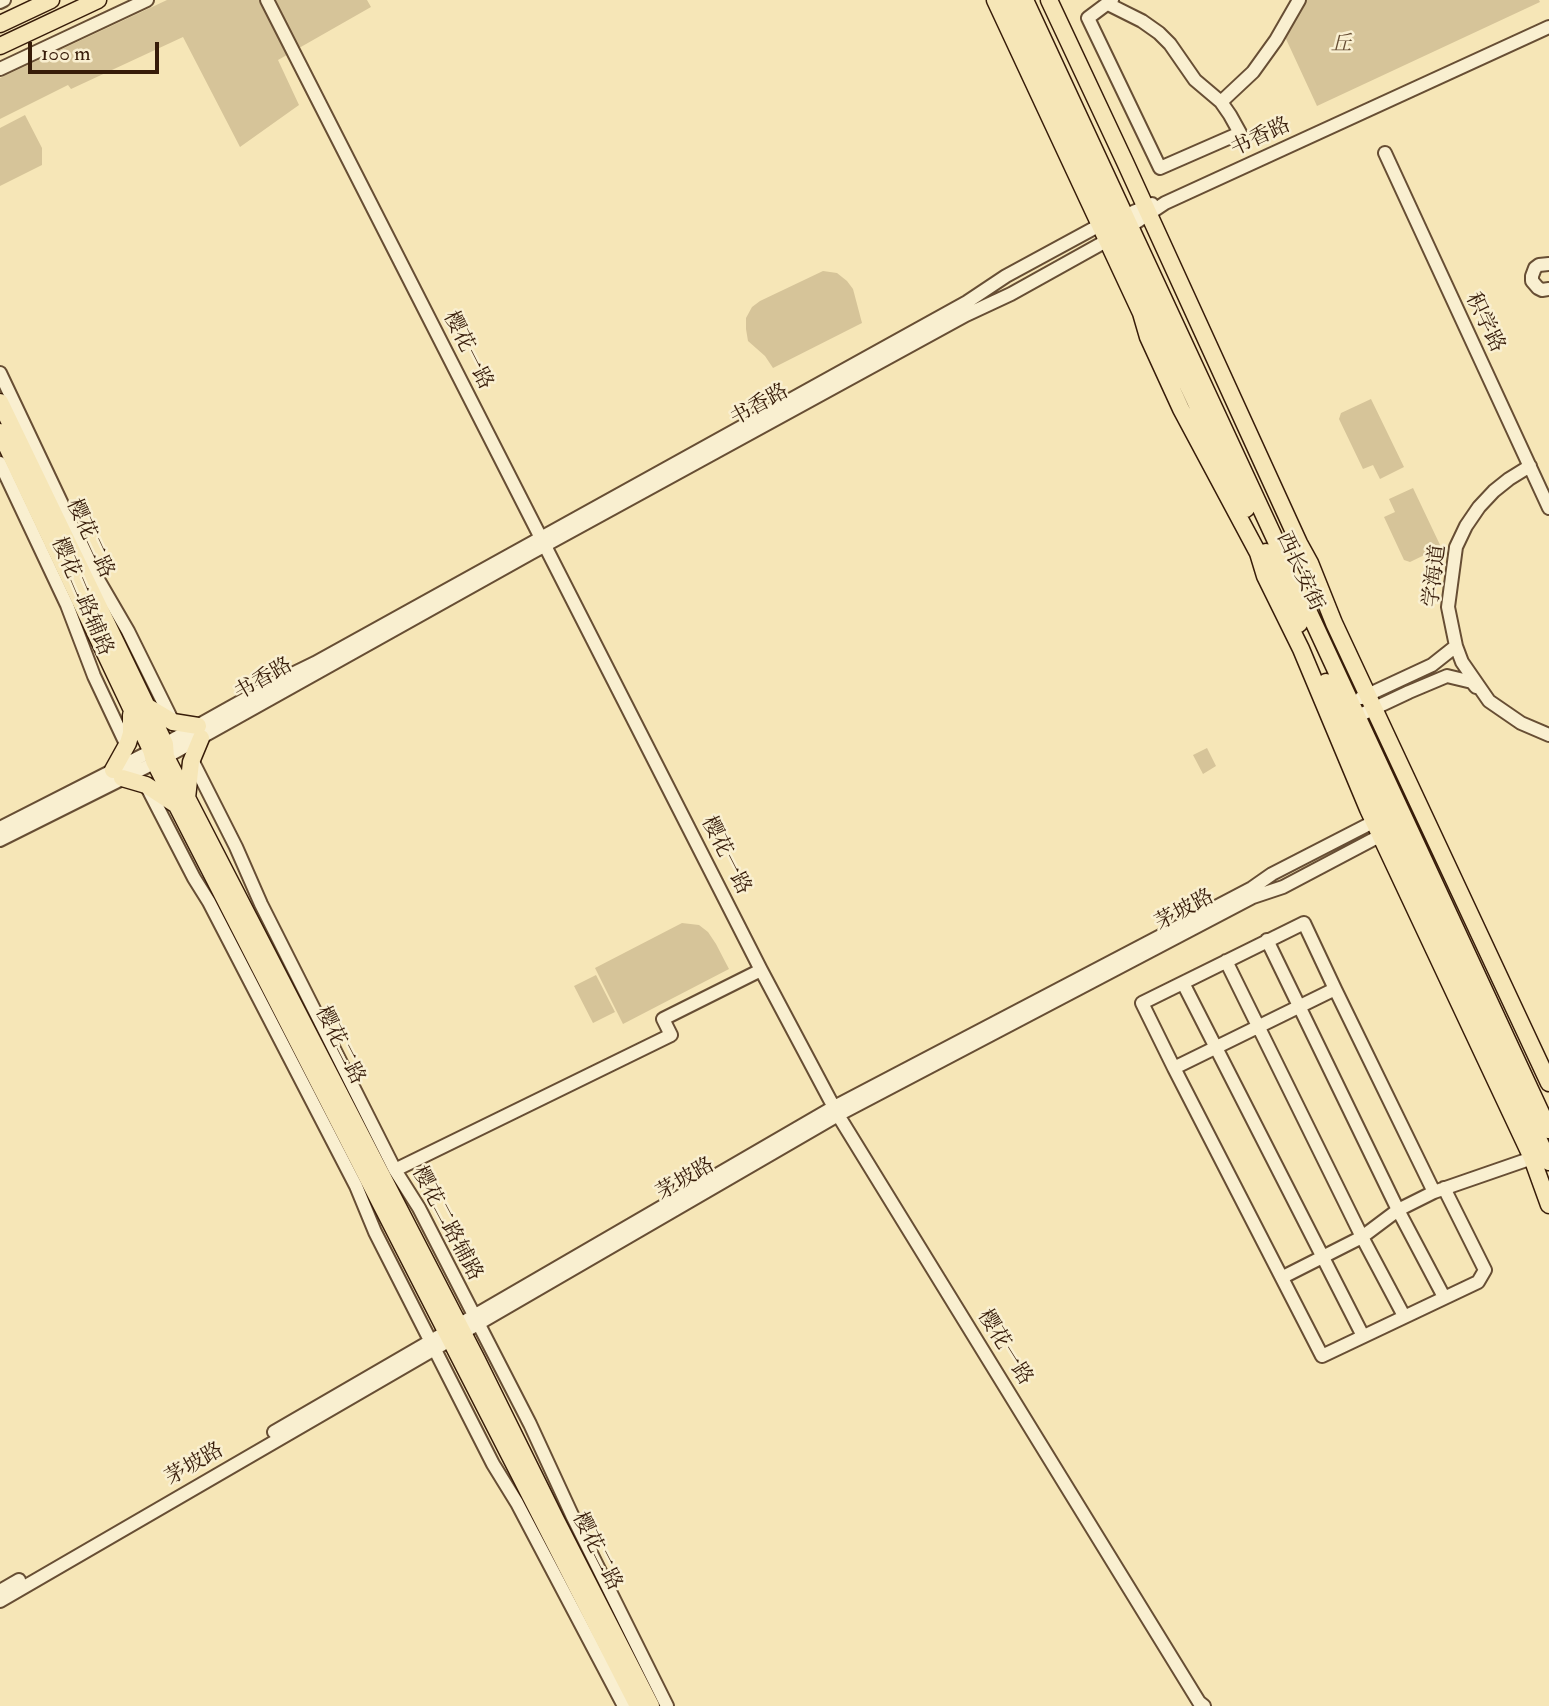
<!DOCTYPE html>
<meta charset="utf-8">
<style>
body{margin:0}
#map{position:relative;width:1549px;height:1706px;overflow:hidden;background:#f6e6b7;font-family:"IM FELL Double Pica",serif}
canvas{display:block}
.scale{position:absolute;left:28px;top:42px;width:131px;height:32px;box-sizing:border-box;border:4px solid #371c09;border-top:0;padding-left:9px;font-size:21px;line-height:24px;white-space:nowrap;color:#371c09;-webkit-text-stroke:5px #f9efd0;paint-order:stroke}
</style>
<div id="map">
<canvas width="1549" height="1706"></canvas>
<div class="scale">100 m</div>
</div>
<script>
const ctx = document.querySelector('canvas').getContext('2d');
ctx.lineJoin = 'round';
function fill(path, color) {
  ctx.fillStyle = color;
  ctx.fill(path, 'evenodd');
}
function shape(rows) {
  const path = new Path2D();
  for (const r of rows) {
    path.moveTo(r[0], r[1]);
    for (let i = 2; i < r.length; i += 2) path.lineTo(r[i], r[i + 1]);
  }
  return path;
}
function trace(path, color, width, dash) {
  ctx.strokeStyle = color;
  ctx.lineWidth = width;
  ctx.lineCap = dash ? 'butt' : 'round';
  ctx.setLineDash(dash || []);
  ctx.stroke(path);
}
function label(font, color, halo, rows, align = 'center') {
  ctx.font = font + ' "IM FELL Double Pica","Noto Serif SC",serif';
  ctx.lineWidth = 5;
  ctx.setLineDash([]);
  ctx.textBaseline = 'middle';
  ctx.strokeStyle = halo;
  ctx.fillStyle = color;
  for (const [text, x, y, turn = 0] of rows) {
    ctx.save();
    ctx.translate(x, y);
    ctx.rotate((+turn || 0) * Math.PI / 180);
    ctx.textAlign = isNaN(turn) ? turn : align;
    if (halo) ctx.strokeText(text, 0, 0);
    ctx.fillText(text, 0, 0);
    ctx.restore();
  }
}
const green = shape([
 [167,0,367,0,371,7,278,60,299,105,240,147,183,37,71,89,68,85,0,119,0,78],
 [1299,0,1539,0,1540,2,1317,106,1286,39,1285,27],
 [25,115,42,148,42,165,0,186,0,128],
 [823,271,837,273,847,281,853,289,862,323,773,368,765,356,748,341,746,329,746,318,752,307,760,301],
 [1371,399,1404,467,1380,479,1373,465,1363,469,1339,419,1341,413],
 [1413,488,1441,547,1410,562,1404,560,1384,517,1395,512,1389,499],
 [1207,748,1216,766,1203,774,1193,755],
 [682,923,699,925,708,932,716,944,729,969,623,1024,595,968],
 [596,975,615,1012,593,1023,574,986]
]);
const minor = shape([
 [267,0,761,970,838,1115,1199,1702,1204,1706],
 [0,2,4,0],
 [1108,4,1142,21,1159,33,1170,44,1195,80,1221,102,1230,115,1240,133,1160,168,1088,18,1112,0],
 [0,69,147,0],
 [1221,102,1253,72,1276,40,1299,0],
 [1385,153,1549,508],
 [1549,264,1539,265,1535,268,1532,276,1532,281,1538,288,1542,290,1549,289],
 [0,373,96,576,128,631,173,722],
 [0,463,67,605,94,676,127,746],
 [1530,466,1509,479,1494,491,1479,507,1466,526,1456,547,1448,607,1456,646,1462,662,1489,701,1521,723,1549,735],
 [1361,698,1432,665,1456,646],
 [1358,716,1409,692,1447,676,1472,682,1476,687],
 [192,760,236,847,261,904,395,1170,419,1208,530,1424,572,1515,667,1706],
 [146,785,194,878,209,902,356,1186,375,1232,493,1464,517,1503,624,1706],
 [0,828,165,744,274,683,315,663,967,302,1006,276,1111,219,1126,215,1152,204],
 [0,840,166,757,531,553,966,315,1011,294,1117,235,1165,203,1549,27],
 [1267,940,1398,1210,1444,1297],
 [1226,961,1362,1237,1404,1316],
 [1183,983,1363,1336],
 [1335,989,1174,1068,1322,1356,1478,1282,1485,1270,1444,1188],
 [1174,1068,1142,1003,1304,923,1335,989,1434,1192],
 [395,1170,671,1035,663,1019,761,970],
 [1283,1277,1362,1237,1398,1210,1434,1192,1538,1156],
 [274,1432,834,1107,1252,888,1272,874,1381,818],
 [0,1591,19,1580],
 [0,1601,838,1115,1253,897,1283,887,1389,831]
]);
const major = shape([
 [995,0,1141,313,1148,337,1181,409,1258,553,1265,576,1301,649,1368,809,1532,1158,1549,1205],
 [1010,0,1117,235,1246,509],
 [1025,0,1549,1130],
 [1049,0,1125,162,1299,543,1310,563,1334,623,1549,1083],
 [0,24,51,0],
 [0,46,98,0],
 [0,402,165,744,166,757,477,1360,556,1520,651,1706],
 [0,432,151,750,154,761,638,1706],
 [1266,552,1299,624],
 [1326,682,1549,1162],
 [146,706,173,722,198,726],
 [113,770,128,743,131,733,131,715],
 [122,778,146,785,175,804],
 [187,798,191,762,201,738]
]);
const parkNames = [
 ["丘",1341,45]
];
const streetNames = [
 ["书香路",1261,138,-25],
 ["积学路",1484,323,64],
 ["樱花一路",467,351,63],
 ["书香路",760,406,-29],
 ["樱花二路",89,539,65],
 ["西长安街",1299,572,65],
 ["学海道",1436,576,-83],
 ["樱花二路辅路",81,597,67],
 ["书香路",264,680,-30],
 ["樱花一路",725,856,63],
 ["茅坡路",1185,911,-28],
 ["樱花二路",339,1046,63],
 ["茅坡路",686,1180,-30],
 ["樱花二路辅路",446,1224,62],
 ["樱花一路",1004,1348,58],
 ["茅坡路",195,1465,-30],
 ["樱花二路",596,1552,63]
];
fill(green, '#d6c499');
trace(minor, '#674e34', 16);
trace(major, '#371c09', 19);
trace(minor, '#f9efd0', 12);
trace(major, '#f6e6b7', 16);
label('italic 21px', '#674e34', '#f9efd0', parkNames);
label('21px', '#371c09', '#f9efd0', streetNames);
</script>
